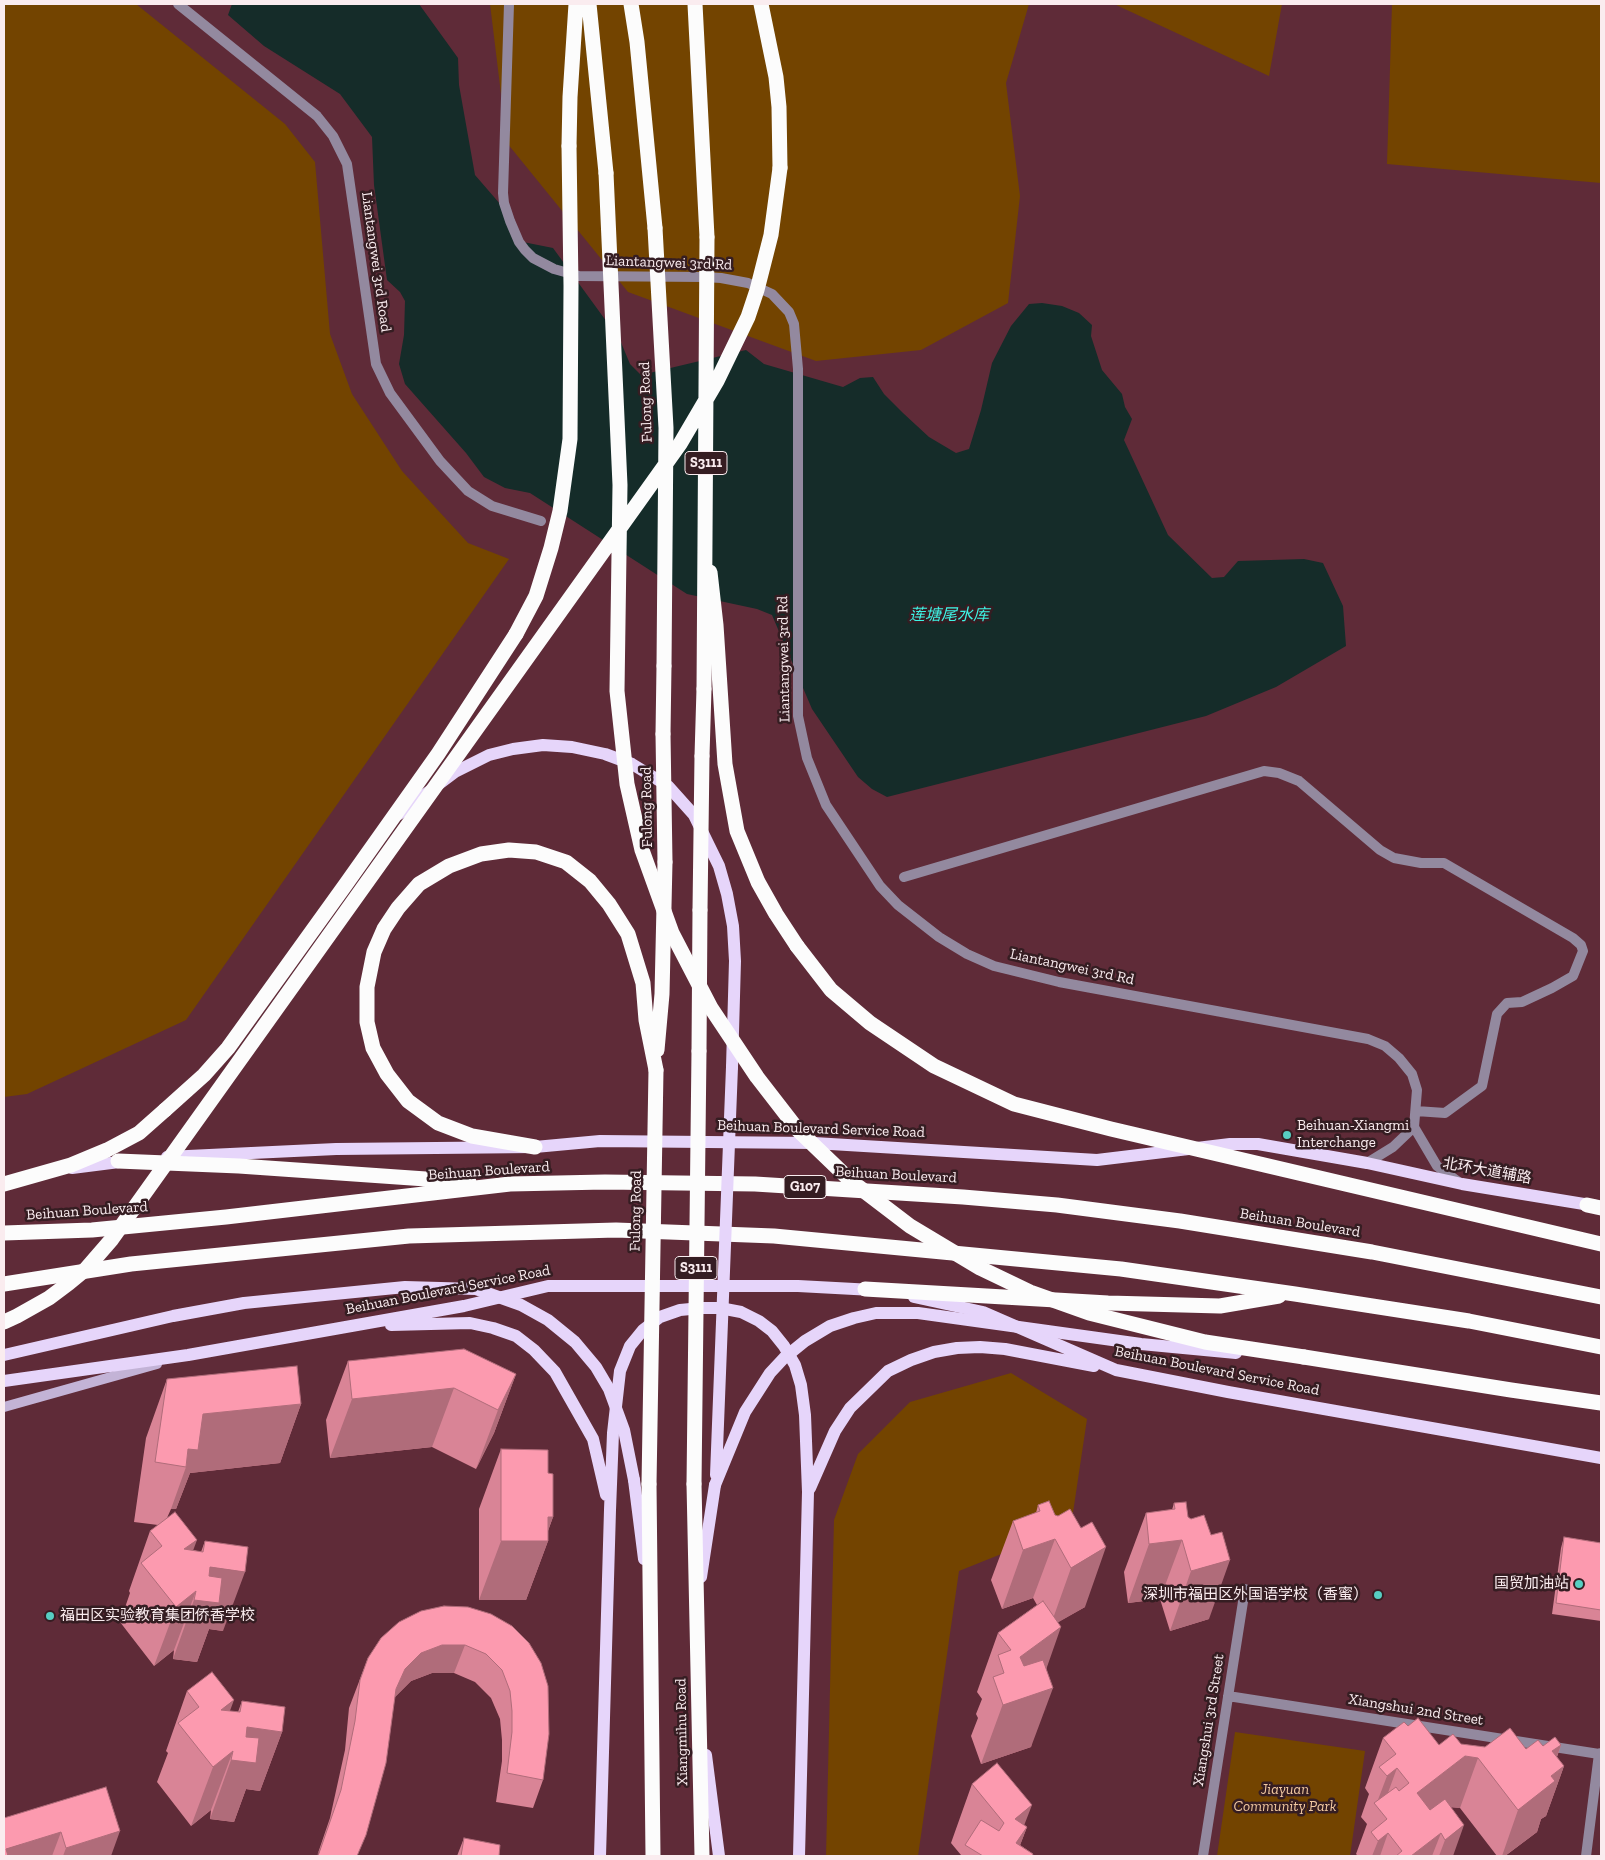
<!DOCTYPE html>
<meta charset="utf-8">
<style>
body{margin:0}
#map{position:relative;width:1605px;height:1860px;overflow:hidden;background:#5f2b38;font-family:"Zilla Slab",serif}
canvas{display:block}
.frame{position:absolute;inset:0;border:5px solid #faecef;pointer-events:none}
</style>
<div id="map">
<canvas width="1605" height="1860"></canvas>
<div class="frame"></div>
</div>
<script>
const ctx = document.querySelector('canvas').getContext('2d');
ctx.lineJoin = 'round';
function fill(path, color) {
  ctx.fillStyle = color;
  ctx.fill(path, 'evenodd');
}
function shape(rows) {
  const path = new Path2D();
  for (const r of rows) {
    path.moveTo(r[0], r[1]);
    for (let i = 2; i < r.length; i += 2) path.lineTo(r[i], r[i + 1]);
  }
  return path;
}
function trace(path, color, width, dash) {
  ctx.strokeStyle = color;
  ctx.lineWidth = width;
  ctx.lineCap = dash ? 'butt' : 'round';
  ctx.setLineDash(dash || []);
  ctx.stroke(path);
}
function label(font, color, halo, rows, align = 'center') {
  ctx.font = font + ' "Zilla Slab","Noto Sans SC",serif';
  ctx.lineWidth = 5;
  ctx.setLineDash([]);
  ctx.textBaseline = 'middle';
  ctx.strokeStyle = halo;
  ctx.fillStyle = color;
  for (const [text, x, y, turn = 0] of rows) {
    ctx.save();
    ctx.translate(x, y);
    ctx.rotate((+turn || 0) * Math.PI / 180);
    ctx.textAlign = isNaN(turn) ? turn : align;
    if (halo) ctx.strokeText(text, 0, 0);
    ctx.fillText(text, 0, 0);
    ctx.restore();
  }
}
const green = shape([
 [4,4,136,4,285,124,315,162,330,334,352,394,402,471,468,543,509,559,186,1020,27,1094,4,1097],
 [490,4,1029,4,1006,83,1020,196,1008,303,921,350,816,361,628,292,507,143],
 [1114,4,1282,4,1269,76],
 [1392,4,1601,4,1601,183,1387,164],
 [1011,1373,1087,1419,1071,1526,959,1571,918,1856,826,1856,834,1520,858,1454,910,1402],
 [1235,1732,1365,1751,1350,1856,1217,1856]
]);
const water = shape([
 [232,4,419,4,458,58,459,85,475,175,507,212,518,241,553,248,620,340,630,364,641,375,746,350,764,364,843,387,860,378,873,377,884,394,903,413,929,437,956,453,969,449,981,410,992,363,1011,326,1029,304,1042,303,1062,306,1079,313,1092,325,1091,336,1102,370,1122,394,1125,407,1132,419,1124,440,1168,535,1212,578,1224,577,1238,561,1304,559,1323,563,1343,606,1346,646,1276,687,1206,716,887,797,872,789,858,777,812,709,772,615,757,609,687,594,530,493,505,488,484,477,466,453,405,384,399,364,404,335,405,301,400,292,387,280,374,185,372,137,340,94,264,46,228,15]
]);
const street = shape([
 [178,4,317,116,333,136,347,164,376,364,390,393,440,461,468,491,492,506,541,521],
 [509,4,503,193,504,203,510,221,519,242,525,250,533,258,554,269,579,276,704,277,721,278,748,283,772,294,789,312,794,324,798,369,798,716,807,758,826,805,880,886,898,905,939,937,967,954,994,966,1059,982,1368,1039,1385,1046,1399,1058,1412,1074,1417,1090,1414,1127],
 [904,877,1264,771,1279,773,1299,781,1380,850,1394,858,1421,863,1444,863,1573,938,1581,945,1583,951,1573,976,1552,988,1522,1002,1507,1003,1497,1014,1482,1086,1445,1113,1416,1111],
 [1414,1127,1437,1166,1460,1183],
 [1367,1163,1393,1147,1414,1127],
 [1228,1696,1599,1754],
 [1203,1856,1245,1589],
 [1586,1856,1599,1754,1601,1753]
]);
const secondary = shape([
 [4,1407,157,1364]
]);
const primary = shape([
 [399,814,455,772,489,755,513,749,543,745,572,747,605,754,632,764,668,786,694,815,719,866,727,894,733,926,735,961,732,1067],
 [167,1157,336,1149,535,1147,600,1141,814,1143,1097,1160,1230,1144,1258,1144,1367,1163,1462,1184,1596,1206],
 [72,1168,127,1161],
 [914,1297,983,1312,1116,1370,1228,1392,1601,1458],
 [391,1325,470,1323,493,1328,516,1336,534,1350,555,1372,593,1439,606,1495],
 [4,1381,188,1355,464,1306,548,1286,798,1286,873,1290],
 [634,1480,644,1559],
 [810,1488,835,1431,850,1408,888,1371,911,1360,934,1352,957,1348,980,1347,1005,1349,1094,1366],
 [701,1577,715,1485],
 [706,1755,719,1856],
 [600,1856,610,1510,613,1433,620,1371,630,1346,643,1330,660,1317,680,1310,701,1308,720,1308,741,1312,759,1321,772,1331,784,1346,795,1365,801,1385,805,1415,808,1492,799,1856]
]);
const highway = shape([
 [589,4,606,173],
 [631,4,637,42,655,228],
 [695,4,707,237],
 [761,4,776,77,779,107,780,168],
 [569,146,570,97,576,4],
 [710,572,716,625,725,764,737,831,758,882,776,914,797,946],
 [663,734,664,666],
 [702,756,704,689],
 [657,1050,662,994,665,862],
 [699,1051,700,910],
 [165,1110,204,1075,228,1048,346,884,438,754,516,634],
 [535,1147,472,1136,438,1123,408,1101,387,1074,373,1048,367,1022,367,987,374,952,384,929,398,908,419,884,449,866,481,854,509,850,536,852,566,862,590,881,609,904,628,934,643,983,646,1020,656,1070],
 [118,1161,239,1166,469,1182],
 [1587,1205,1601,1208],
 [4,1233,92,1230,226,1217,510,1184,605,1182,755,1184,963,1197,1057,1205,1180,1221,1372,1252,1601,1297],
 [4,1284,131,1264,409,1236,616,1230,774,1236,1121,1269,1295,1294,1469,1321,1601,1347],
 [865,1289,1108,1303,1220,1306,1279,1296],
 [1304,1357,1511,1390,1601,1403],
 [649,1484,653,1856],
 [694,1484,702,1856]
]);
const primaryBridge = shape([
 [4,1355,173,1316,244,1303,405,1287,476,1289,521,1305,548,1320,575,1342,596,1367,609,1389,624,1430,634,1480],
 [716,1475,732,1067],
 [715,1485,745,1412,770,1373,784,1358,805,1341,830,1326,854,1318,876,1313,918,1313,1141,1344,1236,1353]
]);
const highwayBridge = shape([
 [606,173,620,485,617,691,627,784,642,850,672,933,711,1008,757,1077,798,1130,851,1181,910,1226,980,1268,1030,1292,1089,1313,1205,1342,1304,1357],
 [655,228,666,428,664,666],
 [516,634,536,596,551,548,560,511,570,439,571,286,569,146],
 [704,689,707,237],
 [663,734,665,862],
 [700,910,702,756],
 [797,946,831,990,870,1023,934,1066,1014,1104,1111,1129,1601,1244],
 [4,1184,71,1165,107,1150,139,1133,165,1110],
 [4,1322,17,1316,49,1298,69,1283,86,1269,112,1239,680,444,717,381,748,317,757,290,771,235,780,168],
 [649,1484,656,1070],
 [694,1484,699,1051]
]);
const wall = shape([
 [348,1361,516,1374,494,1433,476,1469,432,1447,330,1458,326,1420],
 [167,1379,301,1404,280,1463,190,1473,176,1509,171,1509,167,1518,193,1550,201,1552,205,1541,223,1631,209,1629,197,1662,173,1659,174,1650,154,1666,120,1622,130,1593,129,1591,150,1531,158,1525,134,1522,146,1438],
 [501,1449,548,1473,553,1517,548,1531,548,1541,526,1600,479,1600,479,1509],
 [1049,1501,1085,1607,1058,1622,1046,1669,1031,1747,981,1764,971,1736,978,1718,976,1714,982,1699,977,1692,998,1633,1037,1605,1033,1598,1002,1609,991,1580,1013,1521,1036,1513,1038,1505],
 [1174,1503,1188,1517,1209,1619,1170,1631,1160,1599,1128,1603,1124,1572,1146,1513,1172,1510],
 [1564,1537,1601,1543,1601,1621,1552,1614,1561,1548],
 [491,1614,543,1780,533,1808,496,1802,502,1761,502,1740,500,1719,491,1698,475,1682,454,1673,432,1673,411,1681,395,1697,317,1856,330,1818,345,1750,349,1708,368,1658],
 [187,1691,230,1711,238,1712,242,1701,282,1732,260,1791,246,1789,234,1822,210,1819,211,1810,191,1826,157,1782,168,1753,166,1751],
 [1408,1726,1439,1745,1461,1744,1485,1747,1526,1749,1543,1746,1561,1745,1557,1757,1564,1766,1546,1816,1541,1819,1537,1832,1505,1856,1497,1856,1460,1808,1451,1807,1453,1856,1358,1856,1356,1854,1367,1824,1361,1817,1369,1794,1365,1788,1383,1738],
 [972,1784,1027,1827,1020,1845,1033,1854,1032,1856,961,1856,961,1855,951,1843],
 [106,1787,111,1856,4,1856],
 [464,1838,499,1856,457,1856]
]);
const shadedWall = shape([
 [516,1374,494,1433,476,1469,498,1410],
 [454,1388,432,1447,330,1458,352,1399],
 [301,1404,280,1463,190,1473,176,1509,171,1509,186,1467,188,1449,203,1414],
 [548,1517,553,1517,544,1541,548,1541,526,1600,479,1600,501,1541],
 [1055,1539,1033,1598,1002,1609,1023,1550],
 [197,1540,175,1599,184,1549],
 [1182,1540,1160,1599,1128,1603,1149,1544],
 [1106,1547,1085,1607,1050,1627,1071,1568],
 [1230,1560,1209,1619,1170,1631,1191,1571],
 [210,1567,245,1572,223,1631,209,1629,197,1662,173,1659,194,1600],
 [196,1591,174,1650,154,1666,176,1607],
 [1061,1627,1040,1687,1053,1688,1031,1747,981,1764,1020,1657],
 [442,1645,465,1645,454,1673,432,1673,411,1681,395,1697,396,1689,405,1669,421,1653],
 [234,1700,212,1759,221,1710],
 [247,1727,282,1732,260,1791,246,1789,234,1822,210,1819,231,1760],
 [1561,1745,1545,1790,1551,1776,1564,1766,1546,1816,1541,1819,1537,1832,1505,1856,1502,1856,1518,1810,1552,1751],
 [233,1751,211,1810,191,1826,213,1767],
 [1465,1756,1478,1758,1460,1808,1447,1807,1399,1844,1417,1793],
 [1397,1768,1381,1812,1376,1805,1387,1776],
 [1032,1805,1020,1836,1027,1827,1016,1856,1015,1819],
 [1464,1825,1453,1856,1439,1856,1445,1840],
 [120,1831,111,1856,63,1856,66,1848],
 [61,1832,52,1856,4,1856,6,1849],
 [1388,1833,1380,1856,1372,1856,1378,1841],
 [1441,1833,1432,1856,1411,1856]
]);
const building = shape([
 [464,1349,516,1374,498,1410,454,1388,352,1399,348,1361,464,1349],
 [297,1366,301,1404,203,1414,198,1450,188,1449,186,1467,155,1462,167,1379,297,1366],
 [501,1449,548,1450,548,1473,553,1474,553,1517,548,1517,548,1541,501,1541,501,1449],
 [1049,1501,1055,1515,1058,1516,1070,1509,1081,1528,1092,1522,1106,1547,1071,1568,1055,1539,1023,1550,1013,1521,1040,1511,1038,1505,1049,1501],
 [1186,1502,1188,1517,1191,1519,1204,1515,1211,1535,1222,1532,1230,1560,1191,1571,1182,1540,1149,1544,1146,1513,1175,1509,1174,1503,1186,1502],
 [175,1512,197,1540,184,1549,203,1552,205,1541,248,1547,245,1572,210,1567,209,1576,222,1578,219,1603,194,1600,196,1591,176,1607,141,1563,162,1546,150,1531,175,1512],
 [1564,1537,1601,1543,1601,1610,1556,1603,1564,1537],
 [1043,1601,1061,1627,1020,1657,1024,1666,1043,1660,1053,1688,1003,1705,993,1677,1004,1673,998,1655,1011,1650,998,1633,1043,1601],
 [444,1606,468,1607,491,1614,512,1626,529,1643,541,1663,548,1686,549,1734,543,1780,507,1773,512,1732,512,1711,510,1691,502,1670,486,1654,465,1645,442,1645,421,1653,405,1669,396,1689,386,1763,366,1835,357,1856,318,1856,341,1790,355,1721,360,1680,368,1658,381,1638,399,1622,421,1611,444,1606],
 [212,1672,234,1700,221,1710,240,1712,242,1701,285,1707,282,1732,247,1727,246,1737,259,1738,256,1763,231,1760,233,1751,213,1767,178,1723,199,1707,187,1691,212,1672],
 [1418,1718,1439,1745,1453,1734,1461,1744,1485,1747,1510,1728,1526,1749,1538,1740,1543,1746,1555,1737,1561,1745,1552,1751,1564,1766,1551,1776,1555,1781,1518,1810,1478,1758,1465,1756,1417,1793,1430,1810,1445,1799,1464,1825,1445,1840,1441,1833,1411,1856,1396,1856,1402,1851,1388,1833,1378,1841,1371,1832,1387,1819,1374,1803,1396,1787,1399,1791,1409,1783,1397,1768,1387,1776,1379,1767,1396,1754,1383,1738,1404,1722,1408,1726,1418,1718],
 [997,1763,1032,1805,1015,1819,1027,1827,1016,1843,1033,1854,1032,1856,983,1856,965,1845,981,1820,999,1831,1004,1823,972,1784,997,1763],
 [106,1787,120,1831,66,1848,61,1832,6,1849,8,1856,4,1856,4,1818,106,1787],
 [464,1838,500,1845,499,1856,461,1856,464,1838]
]);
const markers = [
 [1287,1135,5,"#57cec2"],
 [1579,1584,5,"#57cec2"],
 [1378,1595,5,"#57cec2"],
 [50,1616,5,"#57cec2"]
];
const shields = [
 [706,463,42],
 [805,1187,42],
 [696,1268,42]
];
const shieldNames = [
 ["S3111",706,463],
 ["G107",805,1187],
 ["S3111",696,1268]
];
const streetNames = [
 ["Liantangwei 3rd Road",376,262,82],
 ["Liantangwei 3rd Rd",669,263,2],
 ["Fulong Road",646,402,-92],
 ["Liantangwei 3rd Rd",784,659,-91],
 ["Fulong Road",647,807,-91],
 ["Liantangwei 3rd Rd",1072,967,12],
 ["Beihuan Boulevard Service Road",821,1129,2],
 ["Beihuan Boulevard",489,1171,-4],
 ["北环大道辅路",1487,1171,10],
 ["Beihuan Boulevard",896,1175,3],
 ["Beihuan Boulevard",87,1211,-4],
 ["Fulong Road",636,1211,-89],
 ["Beihuan Boulevard",1300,1223,9],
 ["Beihuan Boulevard Service Road",448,1290,-11],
 ["Beihuan Boulevard Service Road",1217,1371,11],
 ["Xiangshui 2nd Street",1416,1710,9],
 ["Xiangshui 3rd Street",1209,1720,-81],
 ["Xiangmihu Road",682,1732,-91]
];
const poiNames = [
 ["Beihuan-Xiangmi",1297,1126],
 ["Interchange",1297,1143],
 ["国贸加油站",1569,1584,"right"],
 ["深圳市福田区外国语学校（香蜜）",1368,1595,"right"],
 ["福田区实验教育集团侨香学校",60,1616]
];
const parkNames = [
 ["Jiayuan",1285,1790],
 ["Community Park",1285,1807]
];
const waterNames = [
 ["莲塘尾水库",949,615]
];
fill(green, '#734400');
fill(water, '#152c29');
trace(street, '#93899f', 10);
trace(secondary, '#c3b3d6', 10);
trace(primary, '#e6d5fa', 12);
trace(highway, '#fcfcfc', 15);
trace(primaryBridge, '#e6d5fa', 12);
trace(highwayBridge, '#fcfcfc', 15);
fill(wall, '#d98496');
fill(shadedWall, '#b06c7a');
fill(building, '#fc9aaf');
trace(building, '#b06c7a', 1);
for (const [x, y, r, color] of markers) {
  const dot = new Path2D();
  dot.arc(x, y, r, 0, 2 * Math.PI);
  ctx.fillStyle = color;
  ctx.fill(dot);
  trace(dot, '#351d22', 2);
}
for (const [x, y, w] of shields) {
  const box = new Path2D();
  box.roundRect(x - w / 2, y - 11.5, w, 23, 4);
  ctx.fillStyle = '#351d22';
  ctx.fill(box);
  trace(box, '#faecef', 1);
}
label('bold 14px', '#faecef', null, shieldNames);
label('15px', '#faecef', '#351d22', streetNames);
label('15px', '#faecef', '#351d22', poiNames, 'left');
label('italic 15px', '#f3caa2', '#351d22', parkNames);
label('italic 16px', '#3ef4e5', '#351d22', waterNames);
</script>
